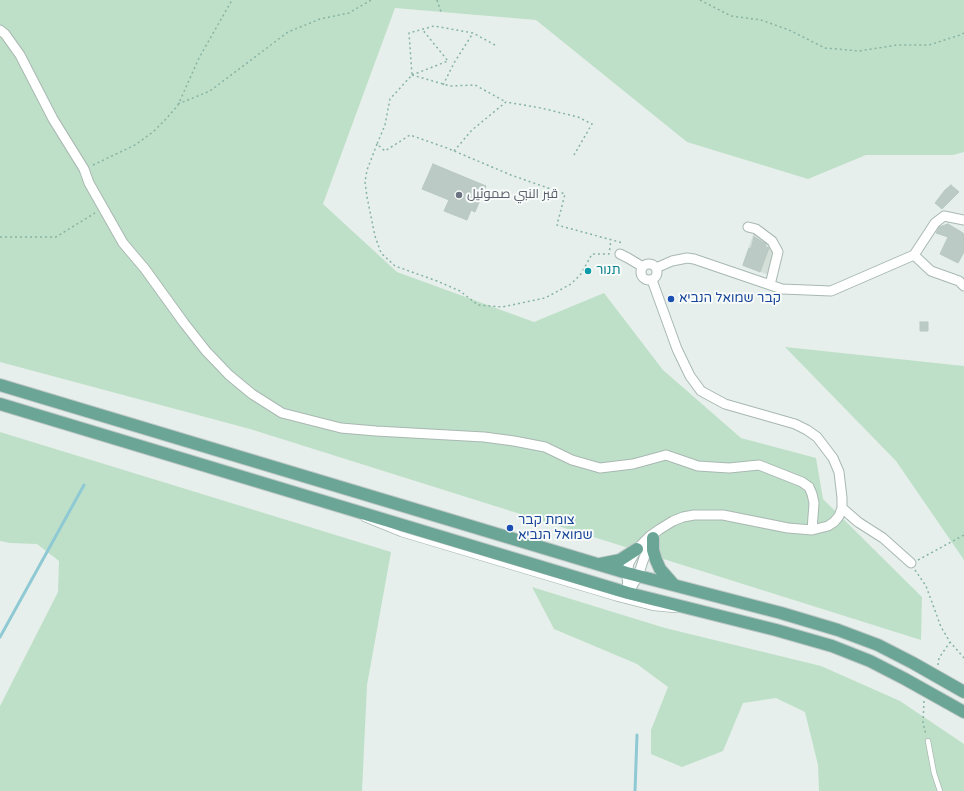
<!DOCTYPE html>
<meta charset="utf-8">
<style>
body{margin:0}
canvas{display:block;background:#e6efeb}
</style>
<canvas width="964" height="791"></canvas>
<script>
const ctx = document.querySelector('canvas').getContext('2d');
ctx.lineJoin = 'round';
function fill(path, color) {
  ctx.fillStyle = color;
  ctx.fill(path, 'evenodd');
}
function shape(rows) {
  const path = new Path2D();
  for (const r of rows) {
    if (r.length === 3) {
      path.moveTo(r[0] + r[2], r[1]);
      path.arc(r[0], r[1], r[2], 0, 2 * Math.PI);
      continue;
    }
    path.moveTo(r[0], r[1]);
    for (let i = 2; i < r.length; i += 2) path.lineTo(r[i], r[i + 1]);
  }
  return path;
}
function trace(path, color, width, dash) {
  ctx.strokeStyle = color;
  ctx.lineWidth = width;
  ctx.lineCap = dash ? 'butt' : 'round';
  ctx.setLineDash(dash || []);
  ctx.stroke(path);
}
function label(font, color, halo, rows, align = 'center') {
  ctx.font = font + ' "Varela Round",Cairo,Heebo,sans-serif';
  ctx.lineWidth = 4;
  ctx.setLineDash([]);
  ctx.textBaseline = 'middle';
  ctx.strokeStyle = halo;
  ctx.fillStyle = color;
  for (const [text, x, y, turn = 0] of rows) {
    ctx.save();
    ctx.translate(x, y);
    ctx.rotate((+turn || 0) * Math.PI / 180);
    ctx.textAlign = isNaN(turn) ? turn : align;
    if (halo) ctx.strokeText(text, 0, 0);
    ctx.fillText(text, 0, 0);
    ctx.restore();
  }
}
const built = shape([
 [754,232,769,244,774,254,769,275,742,266]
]);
const green = shape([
 [0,0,964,0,964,152,953,155,866,155,808,179,687,142,536,20,395,8,323,204,397,272,534,322,604,293,663,370,741,438,816,458,823,499,922,597,921,640,250,429,0,362],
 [785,347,964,366,964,560,896,461],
 [0,432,391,552,367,685,362,791,0,791,0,706,58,592,59,561,37,544,10,543,0,541],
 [532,587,665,628,821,666,900,701,964,744,964,791,819,791,818,765,805,712,776,698,743,703,723,751,682,767,651,754,651,730,668,687,637,664,554,629]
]);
const stream = shape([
 [0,637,84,485],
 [635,791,637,735]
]);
const building = shape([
 [433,164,486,186,475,212,471,210,467,220,444,211,449,200,422,189,433,164],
 [951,185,959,192,942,209,935,203,945,190,951,185],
 [948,224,963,233,964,235,964,252,958,263,940,254,948,237,936,233,939,227,948,224],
 [754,237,766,244,765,247,769,248,760,272,743,265,749,248,751,249,754,237],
 [920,322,928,322,928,331,920,331,920,322]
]);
const path = shape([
 [437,0,441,12],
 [700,0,731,16,761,20,789,30,825,48,859,51,897,45,929,45,960,35,964,33],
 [495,45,473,33,434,26,409,33,412,75,390,99,385,125,377,144,385,151,410,135,447,148,511,175,565,194,557,225,623,243],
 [412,75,450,86,475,85,506,102],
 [412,75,448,61,422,29],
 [443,85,454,63,473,33],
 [178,104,210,91,288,32,320,19,349,13,371,0],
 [377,144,367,170,365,182,367,197,375,236,381,253,395,266,437,281,460,291,478,305,502,307,545,298,571,284,581,274,592,254,609,254,611,240],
 [454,151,472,130,506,102,541,108,578,117,592,124,574,155],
 [93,165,135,145,153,132,166,119,178,105,199,58,232,0],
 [0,237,56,237,95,213],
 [918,560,964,535],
 [915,570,926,586,941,627,950,642,964,658],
 [938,665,939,658,950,642],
 [924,701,923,723,926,735]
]);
const service = shape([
 [364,519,401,534,615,598,654,608,675,610],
 [928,741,934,773,940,791]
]);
const minor = shape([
 [0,30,5,34,20,55,53,119,84,169,89,183,123,243,145,269,184,323,206,351,229,375,252,394,282,413,341,428,376,431,484,437,514,441,545,447,572,460,600,468,633,464,666,455,698,466,729,468,759,465,802,482,809,487,812,494,814,503,812,530],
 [748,227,756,229,772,241,778,252,770,285],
 [620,254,628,258,643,267],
 [914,255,931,271,959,281,964,286],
 [649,272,8],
 [656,268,672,261,687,258,694,259,782,289,831,291,914,255,935,223,944,216,964,220],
 [842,508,858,522,883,538,911,563],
 [628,593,627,573,629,563,637,549,650,536,660,529,673,521,683,517,694,515,723,515,788,528,812,530,828,526,834,522,839,516,842,508,842,498,839,472,833,458,817,437,807,430,795,424,725,404,701,391,690,376,677,349,652,280],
 [628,593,638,576,644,558,652,539]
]);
const primary = shape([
 [0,385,627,573,781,613,838,630,878,645,913,663,964,692],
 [0,404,628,593,776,630,832,646,870,661,905,679,964,712],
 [653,538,653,550,656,560,660,569,674,585],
 [600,564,620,560,637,549]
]);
const markers = [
 [459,195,4,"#6b7280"],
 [588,271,4,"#0f9aa8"],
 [671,299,4,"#1a4fb4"],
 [510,528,4,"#1a4fb4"]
];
const worshipNames = [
 ["قبر النبي صموئيل",467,195]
];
const cultureNames = [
 ["תנור",596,271]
];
const transitNames = [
 ["קבר שמואל הנביא",679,299],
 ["צומת קבר",518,521],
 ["שמואל הנביא",518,536]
];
fill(built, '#d4dfda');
fill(green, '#bfe0c8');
trace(stream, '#8ec9d4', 3);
fill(building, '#bbcac4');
trace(building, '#b8c9c2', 1);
trace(service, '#a8b8b2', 6);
trace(minor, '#a8b8b2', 11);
trace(primary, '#c2cac8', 14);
trace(path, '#86b3a5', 1.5, [2, 3]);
trace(service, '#fff', 4.5);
trace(minor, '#fff', 9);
trace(primary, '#6aa596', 12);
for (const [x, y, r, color] of markers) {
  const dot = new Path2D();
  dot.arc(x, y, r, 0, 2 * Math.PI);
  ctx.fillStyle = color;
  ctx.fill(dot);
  trace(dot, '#f7fbf9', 1.5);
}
label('13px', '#5b616d', '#f7fbf9', worshipNames, 'left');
label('13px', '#0d838f', '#f7fbf9', cultureNames, 'left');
label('13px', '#164399', '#f7fbf9', transitNames, 'left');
</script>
